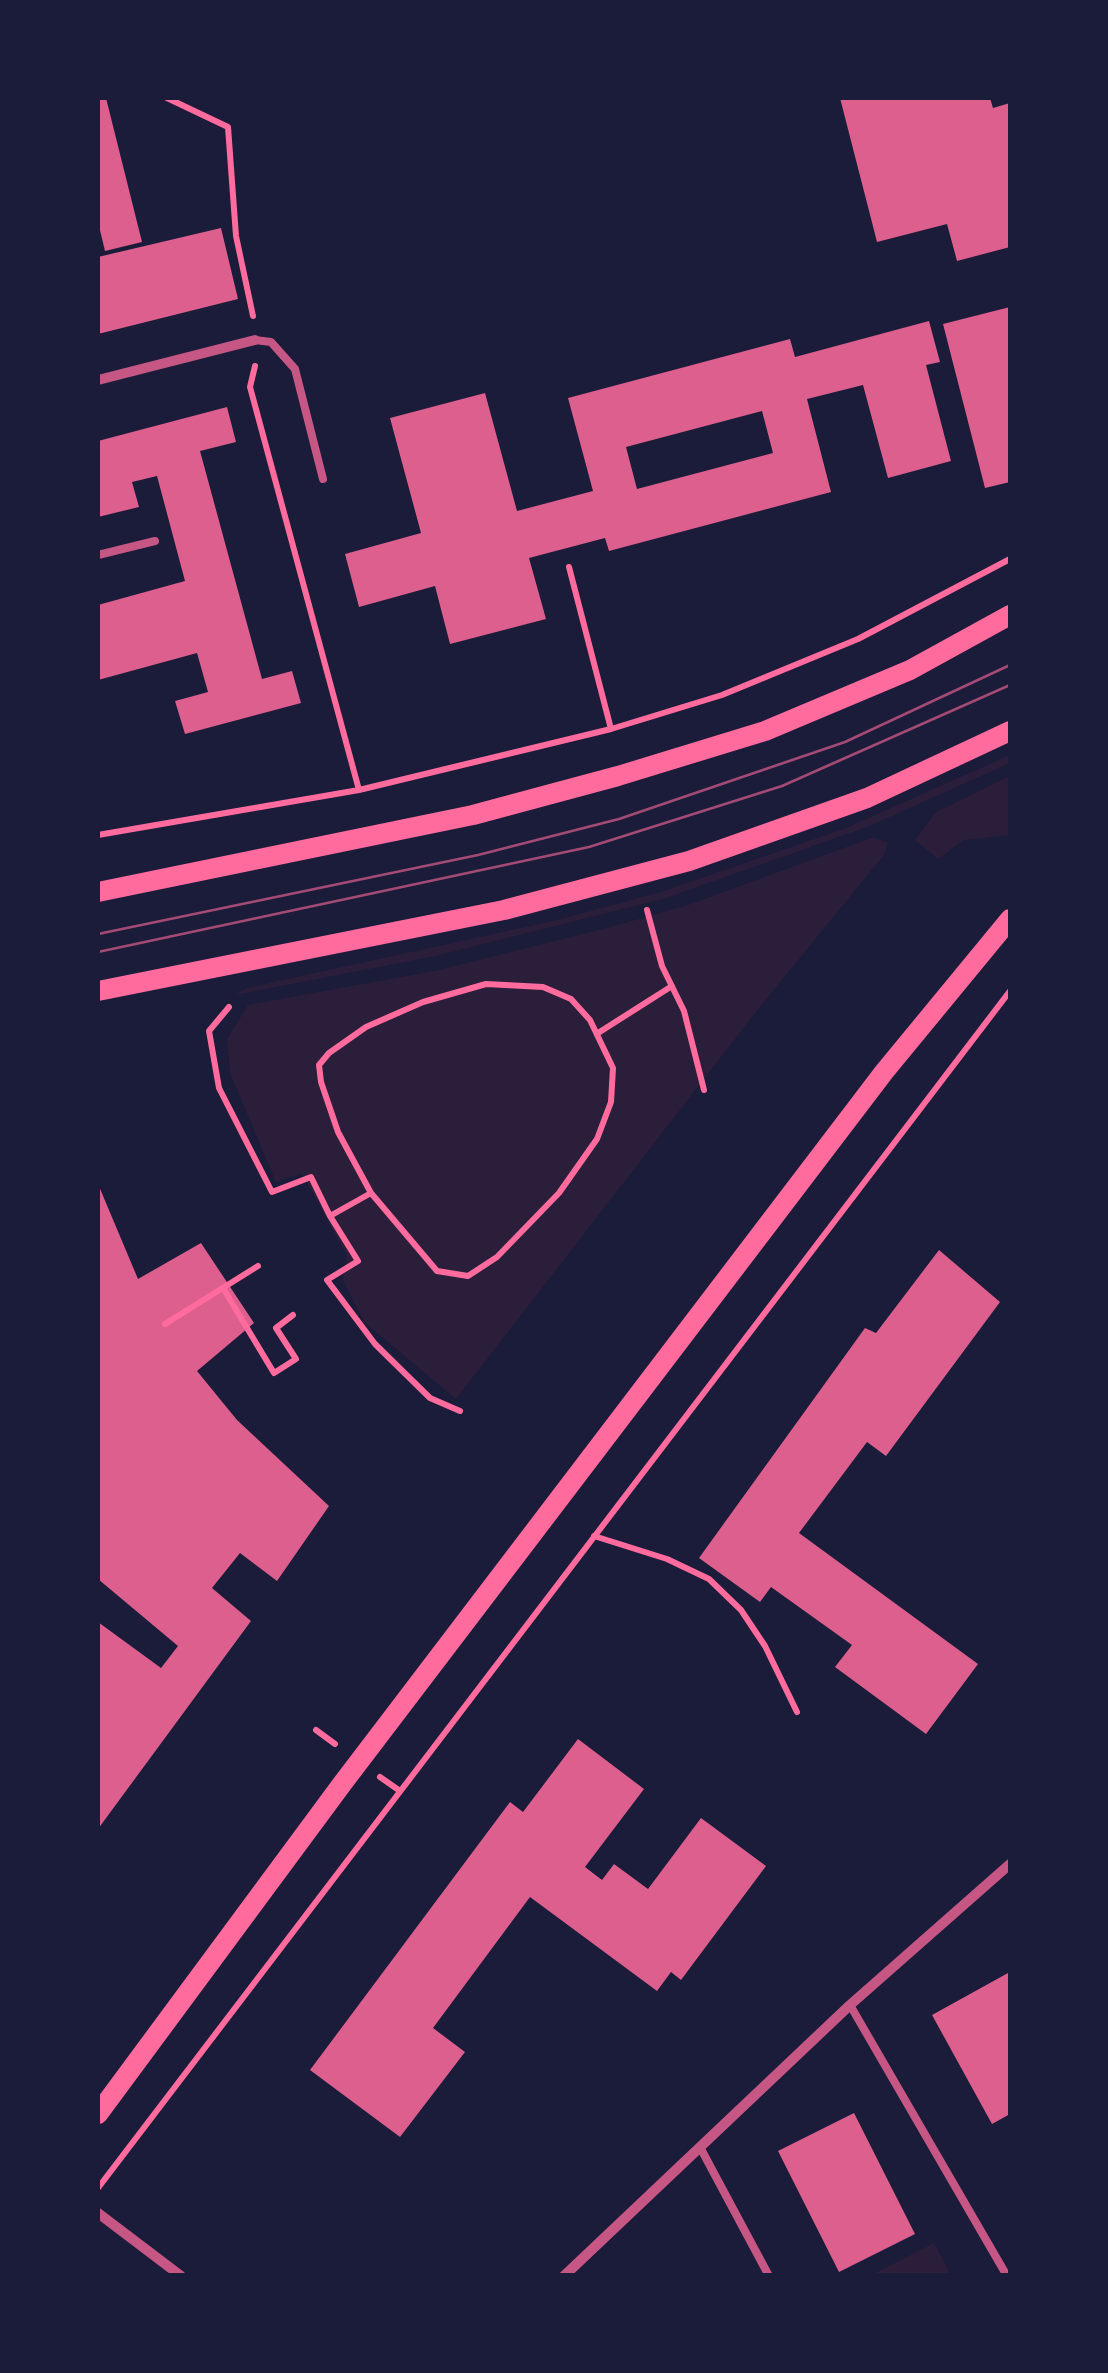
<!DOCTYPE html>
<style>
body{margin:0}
#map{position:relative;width:1108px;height:2373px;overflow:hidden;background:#1b1b3a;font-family:"IBM Plex Serif",serif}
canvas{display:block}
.frame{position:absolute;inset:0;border:100px solid #1b1b3a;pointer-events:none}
</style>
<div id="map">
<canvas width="1108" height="2373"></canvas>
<div class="frame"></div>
</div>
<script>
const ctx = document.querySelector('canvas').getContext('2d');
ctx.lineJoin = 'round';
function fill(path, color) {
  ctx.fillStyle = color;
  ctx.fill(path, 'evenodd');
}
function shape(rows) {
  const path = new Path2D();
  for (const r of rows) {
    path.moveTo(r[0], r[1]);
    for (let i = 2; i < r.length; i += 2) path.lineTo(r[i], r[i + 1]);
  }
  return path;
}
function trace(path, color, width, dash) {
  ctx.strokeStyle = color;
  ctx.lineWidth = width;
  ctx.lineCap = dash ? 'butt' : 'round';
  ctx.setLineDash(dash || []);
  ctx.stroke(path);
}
const green = shape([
 [1010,755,1010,763,870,826,666,898,436,956,235,995,246,988,553,921,661,892,846,828],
 [1010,776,1010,835,964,840,938,859,915,840,936,812],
 [874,837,888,843,884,855,759,1008,456,1399,364,1322,343,1280,347,1256,302,1173,276,1182,230,1073,227,1039,248,1005,439,970,607,928,688,905],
 [934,2243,951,2275,871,2275]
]);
const building = shape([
 [98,98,106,98,142,242,105,251,98,222],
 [840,98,990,98,993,108,1010,103,1010,247,957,261,947,224,877,242],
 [221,228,238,299,98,334,98,257],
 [1010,307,1010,482,985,488,943,324],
 [929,321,940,362,926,365,951,461,888,478,863,385,807,399,831,492,609,551,605,538,529,558,546,619,450,644,435,586,359,607,345,554,421,533,390,418,485,393,517,511,593,491,568,398,790,339,795,357],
 [762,411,773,453,637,489,626,447],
 [227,407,236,442,200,451,262,679,292,671,301,703,185,734,175,701,208,692,197,653,98,680,98,605,185,581,157,476,132,482,139,507,98,517,98,441],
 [98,1184,138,1279,201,1243,254,1323,197,1371,237,1420,329,1506,277,1581,240,1553,212,1588,251,1621,98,1829,98,1622,161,1668,178,1646,98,1579],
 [939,1250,1000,1302,886,1456,867,1442,799,1533,978,1664,926,1734,835,1667,852,1645,771,1587,760,1602,699,1558,865,1328,876,1333],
 [578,1739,644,1789,585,1867,602,1880,614,1864,648,1889,701,1818,766,1866,681,1980,671,1972,657,1991,530,1897,433,2028,465,2052,400,2137,310,2070,510,1802,523,1812],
 [1008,1973,1010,2114,992,2124,932,2015],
 [854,2113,915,2234,839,2272,778,2151]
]);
const path = shape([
 [167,98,228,127,236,236,253,316],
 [255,366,250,387,359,790],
 [569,567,611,729],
 [98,835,359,790,611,729,722,695,858,639,1010,559],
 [647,910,662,966,684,1011,704,1090],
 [229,1007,209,1031,219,1088,272,1192,311,1177,330,1216,371,1193,338,1132,321,1082,319,1065,329,1053,366,1027,423,1002,486,984,543,987,571,999,590,1020,613,1068,611,1102,597,1139,559,1193,497,1257,468,1276,437,1271,371,1193],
 [598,1033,672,986],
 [330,1216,358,1261,327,1280,375,1344,430,1398,460,1411],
 [223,1288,274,1373,296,1359,276,1328,293,1315],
 [165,1324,258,1266],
 [594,1536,667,1559,709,1579,741,1610,765,1646,797,1712],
 [316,1730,335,1744],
 [380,1777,400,1791],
 [98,2188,1010,991]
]);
const service = shape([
 [255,340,271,342,295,369,323,479],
 [98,555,155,541],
 [850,2005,1007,2276],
 [701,2149,769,2276]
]);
const minor = shape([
 [98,380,255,340],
 [98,2213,181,2276],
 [564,2276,850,2005,1010,1864]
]);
const secondary = shape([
 [98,892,473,815,618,776,765,731,910,670,1010,615],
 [98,991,504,910,689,861,867,798,1010,731],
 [98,2114,342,1784,884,1072,1010,919]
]);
const tram = shape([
 [98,934,478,855,619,819,845,742,1010,665],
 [98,952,589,847,782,786,1010,685]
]);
fill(green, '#2a1e3b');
fill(building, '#dd5f8e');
trace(path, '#ff6b9d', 6);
trace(service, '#c65784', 8);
trace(minor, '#c65784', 10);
trace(secondary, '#ff6b9d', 20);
trace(tram, '#a44b75', 2.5);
</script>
